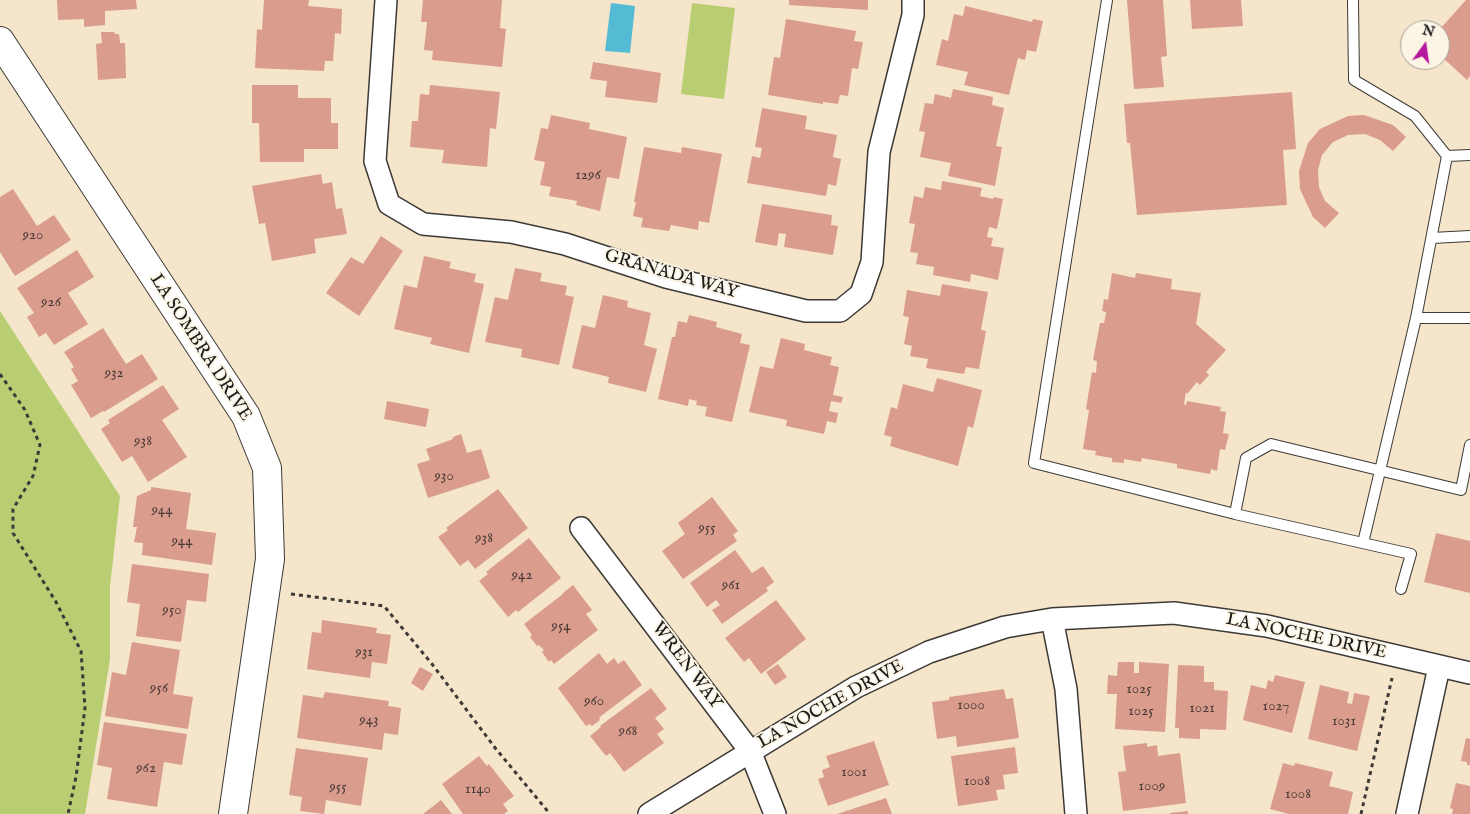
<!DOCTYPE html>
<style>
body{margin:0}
#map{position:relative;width:1470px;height:814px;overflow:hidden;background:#f5e5ca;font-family:"IM FELL English",serif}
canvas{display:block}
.north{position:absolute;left:1400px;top:20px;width:50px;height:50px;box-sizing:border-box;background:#fcf5e5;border:1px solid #a29e95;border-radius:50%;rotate:14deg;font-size:14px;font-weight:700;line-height:20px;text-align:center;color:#1c1c1c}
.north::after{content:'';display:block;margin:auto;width:18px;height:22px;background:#b5179e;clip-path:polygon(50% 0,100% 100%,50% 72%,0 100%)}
</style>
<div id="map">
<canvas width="1470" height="814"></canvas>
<div class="north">N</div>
</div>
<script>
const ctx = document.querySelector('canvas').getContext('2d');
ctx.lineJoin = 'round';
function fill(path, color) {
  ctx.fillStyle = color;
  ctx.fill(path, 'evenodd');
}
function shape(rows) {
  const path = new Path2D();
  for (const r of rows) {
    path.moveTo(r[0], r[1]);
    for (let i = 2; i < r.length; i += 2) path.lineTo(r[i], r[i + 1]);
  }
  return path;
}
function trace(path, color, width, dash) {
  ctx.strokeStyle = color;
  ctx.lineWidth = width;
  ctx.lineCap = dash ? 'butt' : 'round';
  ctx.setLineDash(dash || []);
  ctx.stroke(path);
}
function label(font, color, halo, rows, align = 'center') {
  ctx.font = font + ' "IM FELL English",serif';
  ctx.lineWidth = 4;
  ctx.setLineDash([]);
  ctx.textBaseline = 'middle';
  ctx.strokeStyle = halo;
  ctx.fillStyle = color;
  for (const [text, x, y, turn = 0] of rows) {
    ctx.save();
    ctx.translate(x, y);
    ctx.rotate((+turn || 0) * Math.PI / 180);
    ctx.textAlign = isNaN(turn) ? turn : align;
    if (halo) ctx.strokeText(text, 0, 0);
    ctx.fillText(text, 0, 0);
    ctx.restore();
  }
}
const green = shape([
 [692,3,735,8,724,99,681,94],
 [0,311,120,496,110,587,110,659,85,814,0,814]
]);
const water = shape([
 [611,3,635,6,630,53,605,51]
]);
const building = shape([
 [57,0,136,0,137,9,105,11,105,25,84,27,84,19,58,20],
 [264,0,309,0,308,6,342,9,341,34,335,33,333,61,325,61,324,71,255,68,257,29,262,30],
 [423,0,502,0,500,28,506,29,502,67,432,60,433,51,424,50,427,22,421,22],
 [789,0,868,0,868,10,789,5],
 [1127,0,1163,0,1167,56,1161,57,1164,87,1134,89],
 [1190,0,1241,0,1243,26,1192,29],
 [1466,0,1470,0,1470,76,1467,80,1441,56,1447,49,1440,44,1440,29],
 [965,6,1032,22,1033,19,1043,21,1036,52,1027,50,1025,60,1018,58,1009,95,964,85,968,72,936,65,942,39,948,41,954,14,963,16],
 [786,19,856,31,854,41,863,42,858,69,852,68,848,96,840,95,838,104,823,102,823,104,768,95,774,57,780,58],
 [101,32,114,32,115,34,119,34,120,43,125,43,126,78,98,80,96,44,102,43],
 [593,62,661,73,657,103,605,97,607,81,590,79],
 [252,85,298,85,298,98,331,98,331,123,338,123,338,149,304,149,304,162,260,162,259,123,252,123],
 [430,85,500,92,496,129,490,128,487,167,442,163,444,150,410,147,412,121,418,121,420,94,429,95],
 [953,89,993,97,992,105,1004,108,996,146,1002,147,995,186,948,176,951,163,920,157,925,132,919,131,925,103,933,104,935,94,951,98],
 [1292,92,1296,149,1283,150,1287,205,1137,215,1130,143,1127,143,1124,104],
 [762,108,807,116,805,129,837,135,833,157,841,159,836,186,828,184,826,196,747,183,752,156,760,158,762,148,755,147],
 [551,115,590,123,589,129,627,137,619,179,607,177,600,211,576,205,577,201,549,196,551,187,540,185,545,162,534,160,541,128,548,129],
 [1364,115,1393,125,1406,137,1393,151,1380,140,1365,134,1348,135,1333,142,1322,155,1318,170,1319,187,1325,201,1339,213,1325,228,1313,217,1300,189,1299,171,1308,143,1320,129,1348,116],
 [644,147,681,153,682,147,722,154,709,223,699,221,698,230,671,225,669,231,641,227,643,218,633,216,636,202,634,202],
 [321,174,323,184,332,182,336,209,342,208,347,234,314,239,316,253,272,261,265,223,259,224,252,186],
 [942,181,982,188,980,196,993,199,994,197,1003,199,997,229,989,227,987,237,993,238,991,246,1004,248,998,280,971,274,970,282,933,275,934,267,916,264,918,253,910,252,915,224,909,223,914,196,923,198,925,187,941,190],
 [13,189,37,226,54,215,71,240,15,276,0,252,0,197],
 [762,204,832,215,831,225,838,226,833,255,784,247,786,234,779,233,777,246,755,242],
 [381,236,403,251,359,316,326,293,351,257,363,264],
 [77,250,94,277,68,293,88,324,54,345,46,333,39,337,27,317,34,313,17,288],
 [424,256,451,262,449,268,476,274,474,282,484,284,469,353,430,344,432,338,394,329,404,285,417,288],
 [515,268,542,273,540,281,567,286,565,295,574,297,559,365,521,357,522,349,485,342,495,297,508,300],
 [1112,273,1135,278,1136,273,1172,279,1171,289,1201,293,1196,324,1226,350,1206,372,1209,375,1200,385,1197,382,1187,394,1186,392,1184,404,1186,405,1187,401,1221,407,1220,411,1226,412,1223,433,1229,434,1225,450,1220,449,1217,471,1211,469,1210,474,1177,468,1177,464,1142,458,1141,462,1124,459,1124,463,1112,462,1112,458,1095,455,1096,451,1083,449,1089,410,1086,409,1092,372,1096,373,1097,361,1093,360,1100,323,1104,323,1106,314,1106,312,1102,311,1104,299,1108,300],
 [942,284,988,292,981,330,986,331,979,369,966,367,964,374,926,368,928,359,910,356,912,346,904,344,909,317,903,316,907,290,940,296],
 [603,295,628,301,627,307,651,313,644,345,657,349,646,392,608,383,609,377,572,368,582,325,595,328],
 [689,315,717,322,716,327,742,334,740,343,750,345,732,422,705,416,707,407,696,405,697,401,689,399,688,406,658,399,672,337,675,337,678,321,687,323],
 [103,328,126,364,142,354,158,379,104,412,103,411,91,418,71,385,78,381,71,369,74,367,64,352],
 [781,338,805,344,804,350,832,357,830,365,839,367,833,395,843,397,841,403,831,401,829,411,838,413,836,423,827,421,824,434,786,426,787,420,749,412,760,366,773,369],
 [937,378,982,390,973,428,968,426,958,466,890,446,892,437,884,435,891,407,897,409,903,384,933,392],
 [163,385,179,409,162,420,187,457,148,482,132,456,122,462,101,429,110,423,108,420],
 [387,401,429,409,426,427,384,419],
 [461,434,467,453,481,449,490,478,428,498,417,464,430,460,426,449,453,439,453,437],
 [151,487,191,493,186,529,216,533,212,565,142,555,143,543,134,542,137,527,133,527,137,496,151,490],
 [498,489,528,528,475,569,468,560,460,566,438,537,448,530,446,528],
 [712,497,738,531,733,535,737,541,683,579,662,551,685,534,678,523],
 [1436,533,1470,541,1470,593,1424,582],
 [529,538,561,578,518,612,516,610,508,617,479,581,488,574,486,572],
 [735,550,752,573,763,566,774,582,766,588,768,591,722,624,712,610,720,605,716,600,707,607,690,583],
 [132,564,209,574,206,602,187,600,181,642,136,636,140,604,127,602],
 [573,585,592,610,586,614,598,630,554,664,551,660,549,662,542,652,544,650,539,645,537,646,530,637,532,635,524,624,563,594,563,593],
 [776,600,806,639,761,674,749,658,744,662,725,638],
 [322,620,377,628,376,633,391,635,387,664,372,662,370,678,307,669,312,632,321,633],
 [132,642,180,650,173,694,193,697,188,729,105,716,112,672,126,675],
 [599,653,607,664,614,658,618,664,624,660,642,685,601,716,599,718,600,720,592,726,590,724,586,726,558,688],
 [1118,662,1134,662,1134,673,1139,673,1139,662,1169,664,1165,732,1115,729,1117,694,1107,694,1108,675,1117,676],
 [778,664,787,677,775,685,766,672],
 [1178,665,1204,666,1204,682,1214,682,1214,690,1228,691,1226,730,1200,729,1200,739,1179,738,1179,728,1175,728],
 [420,667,433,674,423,691,411,683],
 [1275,675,1305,682,1292,733,1243,720,1251,685,1266,689,1268,680,1273,682],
 [1320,685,1349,692,1347,703,1352,704,1354,693,1370,696,1357,751,1308,739],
 [651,688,667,709,655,718,664,729,657,734,664,743,624,772,610,753,606,756,590,736,601,727,600,726],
 [1004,689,1006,699,1013,698,1019,738,957,747,956,736,937,739,932,702,949,700,949,697],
 [325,692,389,701,388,706,401,708,398,735,384,733,382,750,297,738,303,695,323,698],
 [104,722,187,734,182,765,164,762,157,807,107,799,112,768,97,765],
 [1466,738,1470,739,1470,765,1467,765,1467,762,1461,761],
 [874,741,889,785,828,806,818,779,824,777,822,770,830,767,826,756],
 [1147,743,1147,747,1157,745,1158,756,1180,753,1186,803,1123,811,1118,772,1126,771,1123,746],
 [1015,747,1018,773,1003,775,1005,789,996,790,998,800,958,806,951,756],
 [296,748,368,758,361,806,326,800,324,814,300,811,302,797,289,795],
 [479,756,487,766,489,764,514,796,503,804,508,811,504,814,463,814,442,784],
 [1283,763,1294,766,1295,763,1333,772,1329,786,1353,792,1348,814,1289,814,1270,809],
 [1456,783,1470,786,1470,814,1452,814,1453,809,1450,808],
 [886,798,892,814,837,814],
 [441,800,452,814,423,814],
 [1188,811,1188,814,1170,814,1170,813]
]);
const path = shape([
 [0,374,25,410,40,445,33,476,13,509,13,533,56,602,81,651,85,708,76,777,68,814],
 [291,594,384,606,432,664,496,749,550,814],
 [1361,814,1392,678]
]);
const lane = shape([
 [1107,0,1034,463,1235,514,1411,554,1401,589],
 [1353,0,1354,80,1415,116,1447,156,1416,318],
 [1447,156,1470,155],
 [1432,238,1470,236],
 [1235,514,1246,458,1271,444,1461,490,1470,445],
 [1363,543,1416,318,1470,318]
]);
const street = shape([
 [386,0,375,161,389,204,423,224,511,232,565,244,666,277,806,311,840,311,861,294,872,262,879,152,913,15,913,0],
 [581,528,750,751,775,814],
 [1052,619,1066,689,1076,814],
 [649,814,856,687,929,652,1005,627,1052,619,1174,613,1267,626,1470,673],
 [1407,814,1439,667]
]);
const secondary = shape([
 [0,41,246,416,267,468,270,559,233,814]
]);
const numberNames = [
 ["1296",588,176],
 ["920",33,236],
 ["926",51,303],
 ["932",114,374],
 ["938",143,442],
 ["930",444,477],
 ["944",162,511],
 ["955",707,529],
 ["938",484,539],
 ["944",182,542],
 ["942",522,576],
 ["961",731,586],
 ["950",172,611],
 ["954",561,627],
 ["931",364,653],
 ["956",159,689],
 ["1025",1139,690],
 ["960",594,702],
 ["1000",971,706],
 ["1027",1276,707],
 ["1021",1202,709],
 ["1025",1141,712],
 ["943",369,721],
 ["1031",1344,722],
 ["968",628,732],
 ["962",146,769],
 ["1001",854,773],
 ["1008",977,782],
 ["1009",1152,787],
 ["955",338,788],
 ["1140",478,790],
 ["1008",1298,795]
];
const streetNames = [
 ["GRANADA WAY",671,275,16],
 ["LA SOMBRA DRIVE",200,348,57],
 ["LA NOCHE DRIVE",1306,637,12],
 ["WREN WAY",686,666,53],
 ["LA NOCHE DRIVE",831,705,-29]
];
fill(green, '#b9ce72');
fill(water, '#55bad3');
fill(building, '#da9c8d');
trace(lane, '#3d3a36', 12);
trace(street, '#3d3a36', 24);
trace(secondary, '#3d3a36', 30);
trace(path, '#3d3a36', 3, [4, 4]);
trace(lane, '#fff', 10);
trace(street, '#fff', 21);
trace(secondary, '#fff', 28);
label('15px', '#4c3c38', null, numberNames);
label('18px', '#1c1c1c', '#fcf5e5', streetNames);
</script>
